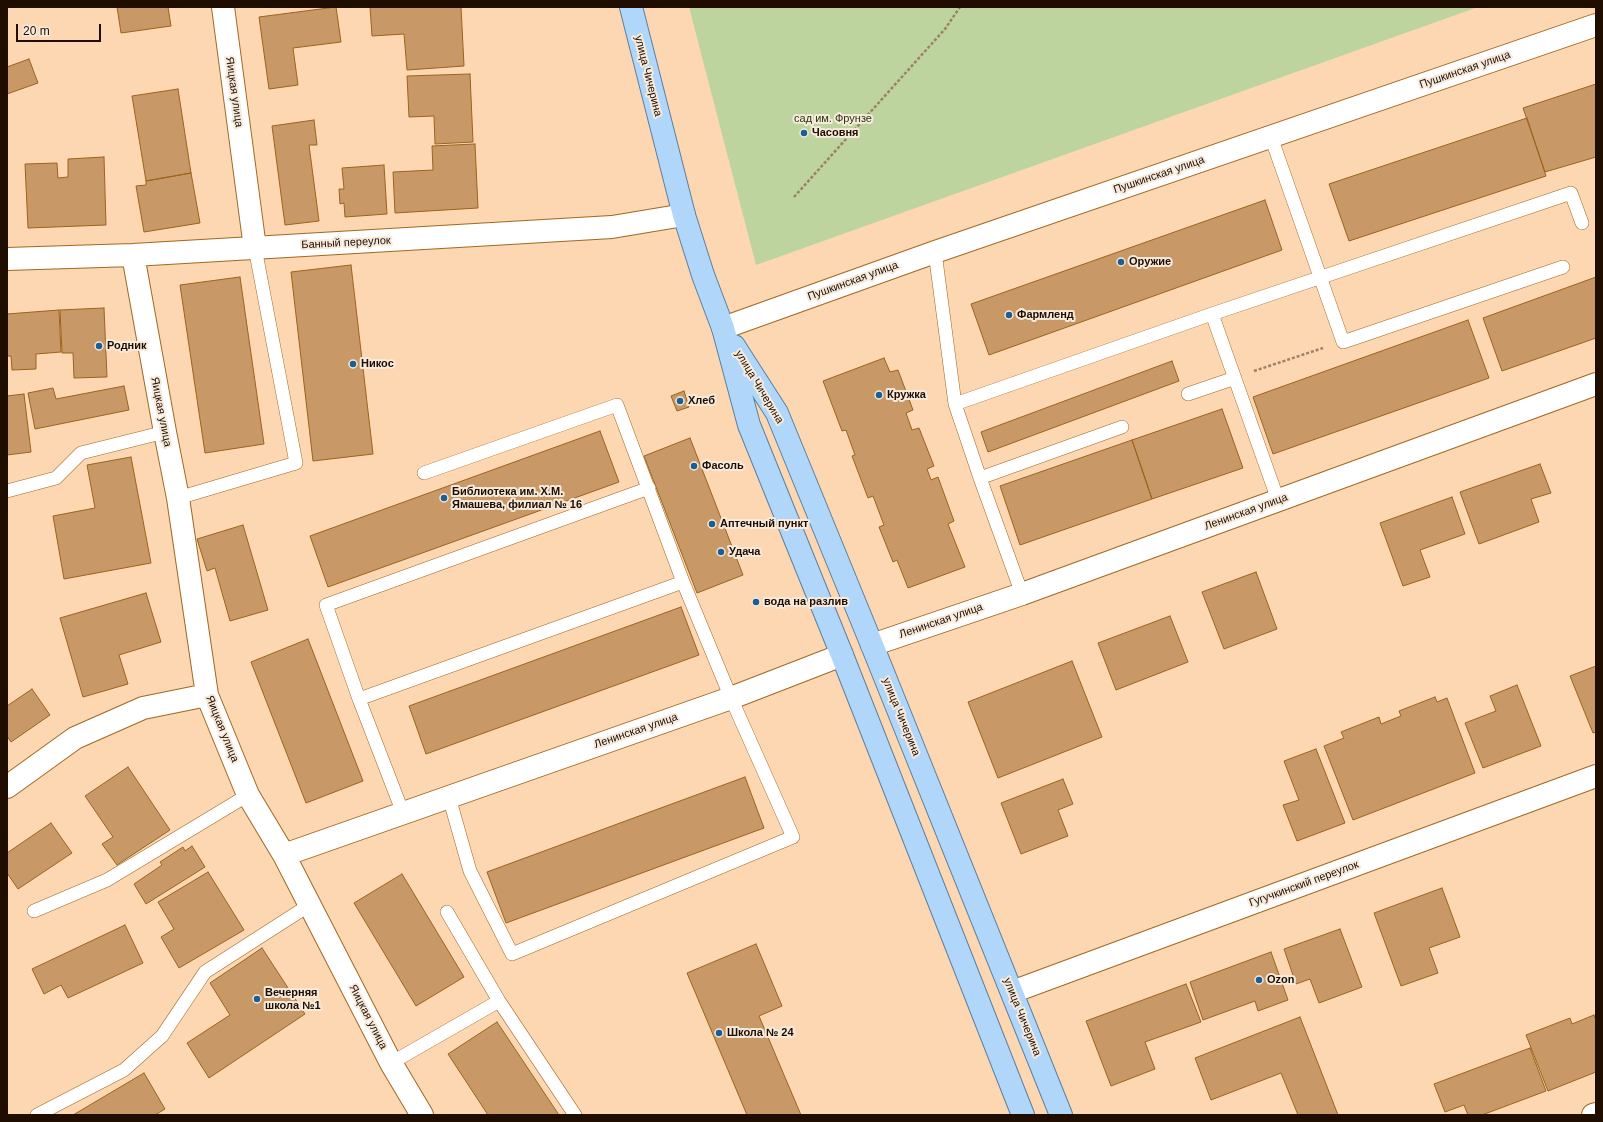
<!DOCTYPE html>
<meta charset="utf-8">
<style>
body{margin:0}
#map{position:relative;width:1603px;height:1122px;overflow:hidden;background:#fdd7b1;font-family:Arial,sans-serif}
canvas{display:block}
.frame{position:absolute;inset:0;border:8px solid #1f0d00;pointer-events:none}
.scale{position:absolute;left:16px;top:24px;width:85px;height:18px;box-sizing:border-box;border:2px solid #1f0d00;border-top:0;padding-left:5px;font-size:12px;line-height:14px;white-space:nowrap;color:#1f0d00;-webkit-text-stroke:3px #f6eadd;paint-order:stroke}
</style>
<div id="map">
<canvas width="1603" height="1122"></canvas>
<div class="frame"></div>
<div class="scale">20 m</div>
</div>
<script>
const ctx = document.querySelector('canvas').getContext('2d');
ctx.lineJoin = 'round';
function fill(path, color) {
  ctx.fillStyle = color;
  ctx.fill(path, 'evenodd');
}
function shape(rows) {
  const path = new Path2D();
  for (const r of rows) {
    path.moveTo(r[0], r[1]);
    for (let i = 2; i < r.length; i += 2) path.lineTo(r[i], r[i + 1]);
  }
  return path;
}
function trace(path, color, width, dash) {
  ctx.strokeStyle = color;
  ctx.lineWidth = width;
  ctx.lineCap = dash ? 'butt' : 'round';
  ctx.setLineDash(dash || []);
  ctx.stroke(path);
}
function label(font, color, halo, rows, align = 'center') {
  ctx.font = font + ' Arial,sans-serif';
  ctx.lineWidth = 4;
  ctx.setLineDash([]);
  ctx.textBaseline = 'middle';
  ctx.strokeStyle = halo;
  ctx.fillStyle = color;
  for (const [text, x, y, turn = 0] of rows) {
    ctx.save();
    ctx.translate(x, y);
    ctx.rotate((+turn || 0) * Math.PI / 180);
    ctx.textAlign = isNaN(turn) ? turn : align;
    if (halo) ctx.strokeText(text, 0, 0);
    ctx.fillText(text, 0, 0);
    ctx.restore();
  }
}
const green = shape([
 [689,7,1478,7,756,265]
]);
const building = shape([
 [117,7,168,7,171,26,121,33,117,7],
 [336,7,341,42,293,48,298,85,269,89,259,17,336,7],
 [370,7,461,7,464,66,407,70,404,34,372,36,370,7],
 [29,59,38,83,7,94,7,67,29,59],
 [470,74,473,142,435,144,434,116,409,117,407,76,470,74],
 [1596,84,1596,157,1545,172,1523,108,1596,84],
 [178,89,191,173,146,181,132,96,178,89],
 [1527,118,1546,176,1349,241,1329,184,1527,118],
 [314,120,317,145,309,145,319,221,285,225,272,126,314,120],
 [475,144,478,208,395,213,393,172,433,170,432,146,475,144],
 [104,157,106,225,28,228,25,164,57,163,58,178,68,177,68,159,104,157],
 [384,165,387,214,345,217,344,203,340,204,339,189,344,189,342,168,384,165],
 [191,173,200,223,144,232,136,186,146,185,146,181,191,173],
 [1265,200,1282,250,989,355,971,304,1265,200],
 [351,265,373,454,313,461,291,272,351,265],
 [240,277,264,444,205,453,180,285,240,277],
 [1596,277,1596,338,1502,371,1483,318,1596,277],
 [104,308,107,377,74,378,73,353,62,353,60,310,104,308],
 [59,310,61,352,36,354,36,369,12,370,11,356,7,356,7,314,59,310],
 [1468,320,1489,378,1273,454,1253,397,1468,320],
 [884,358,890,372,898,370,913,410,906,413,912,430,919,428,934,466,927,469,931,480,938,477,954,521,948,524,965,567,908,588,897,560,893,562,879,527,884,525,873,496,868,498,852,456,855,455,846,430,842,431,823,381,884,358],
 [1172,361,1179,381,988,452,981,432,1172,361],
 [124,386,129,410,35,429,28,393,53,388,56,399,124,386],
 [684,391,689,407,677,411,671,396,684,391],
 [24,394,31,452,7,455,7,396,24,394],
 [1222,409,1243,468,1152,499,1132,440,1222,409],
 [600,431,619,482,328,587,310,536,600,431],
 [690,438,743,575,697,593,644,456,690,438],
 [1132,440,1152,499,1020,545,1000,486,1132,440],
 [131,457,151,563,64,579,53,516,95,508,87,465,131,457],
 [1540,464,1551,493,1531,499,1539,522,1479,544,1460,492,1540,464],
 [1452,497,1465,534,1420,550,1430,577,1403,586,1380,523,1452,497],
 [243,525,268,610,230,621,215,568,207,571,197,539,243,525],
 [1256,572,1277,629,1224,649,1202,592,1256,572],
 [146,593,161,642,119,655,128,684,83,697,60,618,146,593],
 [681,607,699,655,426,754,409,706,681,607],
 [1170,616,1188,662,1116,690,1098,643,1170,616],
 [308,639,363,781,306,803,251,662,308,639],
 [1072,661,1102,737,998,778,968,702,1072,661],
 [1596,666,1596,732,1593,733,1570,676,1596,666],
 [1517,685,1541,746,1483,768,1465,723,1496,711,1490,696,1517,685],
 [32,689,50,715,11,742,7,736,7,706,32,689],
 [1435,697,1437,702,1447,698,1475,773,1353,820,1324,746,1344,738,1341,732,1379,717,1381,724,1401,716,1399,711,1435,697],
 [1316,749,1345,823,1297,841,1283,805,1299,800,1284,761,1316,749],
 [128,767,170,830,117,865,102,844,113,837,85,796,128,767],
 [745,777,764,828,506,923,487,872,745,777],
 [1063,779,1073,804,1058,810,1068,836,1021,854,1001,803,1063,779],
 [51,823,72,853,18,889,7,873,7,853,51,823],
 [192,846,205,867,146,904,134,884,162,865,160,862,183,847,185,851,192,846],
 [208,872,244,930,179,968,161,937,174,929,158,902,208,872],
 [402,874,464,977,416,1006,354,903,402,874],
 [1442,888,1460,937,1429,948,1438,973,1401,986,1374,913,1442,888],
 [125,925,143,963,68,998,61,985,44,994,32,969,125,925],
 [1340,929,1362,987,1319,1003,1310,979,1296,984,1284,949,1340,929],
 [756,944,782,1006,759,1016,801,1115,747,1115,687,973,756,944],
 [262,948,305,1014,209,1078,187,1043,230,1015,210,983,262,948],
 [1271,952,1288,1000,1258,1011,1255,1001,1203,1020,1190,982,1271,952],
 [1186,984,1201,1022,1145,1042,1155,1069,1111,1086,1086,1021,1186,984],
 [1594,1015,1596,1021,1596,1072,1548,1091,1526,1035,1570,1018,1572,1024,1594,1015],
 [1300,1017,1338,1115,1298,1115,1281,1073,1211,1100,1195,1058,1300,1017],
 [497,1022,559,1115,488,1115,448,1054,497,1022],
 [1530,1048,1546,1091,1482,1115,1468,1115,1464,1105,1445,1112,1434,1084,1530,1048],
 [144,1073,165,1109,155,1115,73,1115,144,1073]
]);
const path = shape([
 [794,197,945,29,960,7],
 [1254,371,1323,348]
]);
const lane = shape([
 [1271,137,1343,342,1563,267],
 [935,252,955,404,980,478,1022,594],
 [1212,314,1278,500],
 [1188,394,1235,378],
 [955,404,1212,314,1571,193,1582,223],
 [424,473,617,405,683,582,731,698,793,837,512,954,470,871,449,797],
 [980,478,1122,427],
 [7,491,56,478,81,453,165,432],
 [178,498,296,463,255,248],
 [359,699,683,582],
 [403,813,359,699,326,605,649,488],
 [34,911,107,880,248,795],
 [499,1001,575,1115],
 [391,1063,499,1001,447,912],
 [37,1115,124,1070,162,1036,205,972,311,904]
]);
const street = shape([
 [223,7,255,248],
 [133,255,165,432,178,498,207,695,248,795,284,855,391,1063,422,1115],
 [7,259,133,255,612,227,684,215],
 [7,787,75,738,143,708,207,695],
 [284,855,731,698,842,655],
 [1012,992,1596,776],
 [1593,1115,1596,1114]
]);
const secondary = shape([
 [723,328,935,252,1596,25],
 [872,645,1022,594,1596,384]
]);
const primary = shape([
 [631,7,684,215,703,275,723,328,749,425,842,655,1023,1115],
 [734,346,777,413,872,645,1061,1115]
]);
const markers = [
 [804,133,4,"#1b5e93"],
 [1121,262,4,"#1b5e93"],
 [1009,315,4,"#1b5e93"],
 [99,346,4,"#1b5e93"],
 [353,364,4,"#1b5e93"],
 [879,395,4,"#1b5e93"],
 [680,401,4,"#1b5e93"],
 [694,466,4,"#1b5e93"],
 [444,498,4,"#1b5e93"],
 [712,524,4,"#1b5e93"],
 [721,552,4,"#1b5e93"],
 [756,602,4,"#1b5e93"],
 [1259,980,4,"#1b5e93"],
 [257,999,4,"#1b5e93"],
 [719,1033,4,"#1b5e93"]
];
const streetNames = [
 ["Пушкинская улица",1465,70,-19],
 ["улица Чичерина",648,76,76],
 ["Яицкая улица",234,92,82],
 ["Пушкинская улица",1159,175,-19],
 ["Банный переулок",346,243,-3],
 ["Пушкинская улица",853,281,-20],
 ["улица Чичерина",759,387,59],
 ["Яицкая улица",161,412,79],
 ["Ленинская улица",1246,512,-20],
 ["Ленинская улица",941,621,-19],
 ["улица Чичерина",901,717,68],
 ["Яицкая улица",222,729,68],
 ["Ленинская улица",636,731,-19],
 ["Гугучкинский переулок",1304,884,-20],
 ["Яицкая улица",368,1017,63],
 ["улица Чичерина",1022,1017,68]
];
const parkNames = [
 ["сад им. Фрунзе",833,119]
];
const poiNames = [
 ["Часовня",812,133],
 ["Оружие",1129,262],
 ["Фармленд",1017,315],
 ["Родник",107,346],
 ["Никос",361,364],
 ["Кружка",887,395],
 ["Хлеб",688,401],
 ["Фасоль",702,466],
 ["Библиотека им. Х.М.",452,492],
 ["Ямашева, филиал № 16",452,505],
 ["Аптечный пункт",720,524],
 ["Удача",729,552],
 ["вода на разлив",764,602],
 ["Ozon",1267,980],
 ["Вечерняя",265,993],
 ["школа №1",265,1006],
 ["Школа № 24",727,1033]
];
fill(green, '#bdd49f');
fill(building, '#c89967');
trace(building, '#9b631c', 1);
trace(lane, '#a06822', 14);
trace(street, '#a06822', 24);
trace(secondary, '#a06822', 24);
trace(primary, '#5b7fa0', 24);
trace(path, '#9d8065', 2.5, [3, 2]);
trace(lane, '#fff', 13);
trace(street, '#fff', 22);
trace(secondary, '#fff', 22);
trace(primary, '#b0d7fa', 22);
for (const [x, y, r, color] of markers) {
  const dot = new Path2D();
  dot.arc(x, y, r, 0, 2 * Math.PI);
  ctx.fillStyle = color;
  ctx.fill(dot);
  trace(dot, '#f6eadd', 1.5);
}
label('11px', '#1f0d00', '#f6eadd', streetNames);
label('11px', '#29390d', '#f6eadd', parkNames);
label('bold 11px', '#1f0d00', '#f6eadd', poiNames, 'left');
</script>
